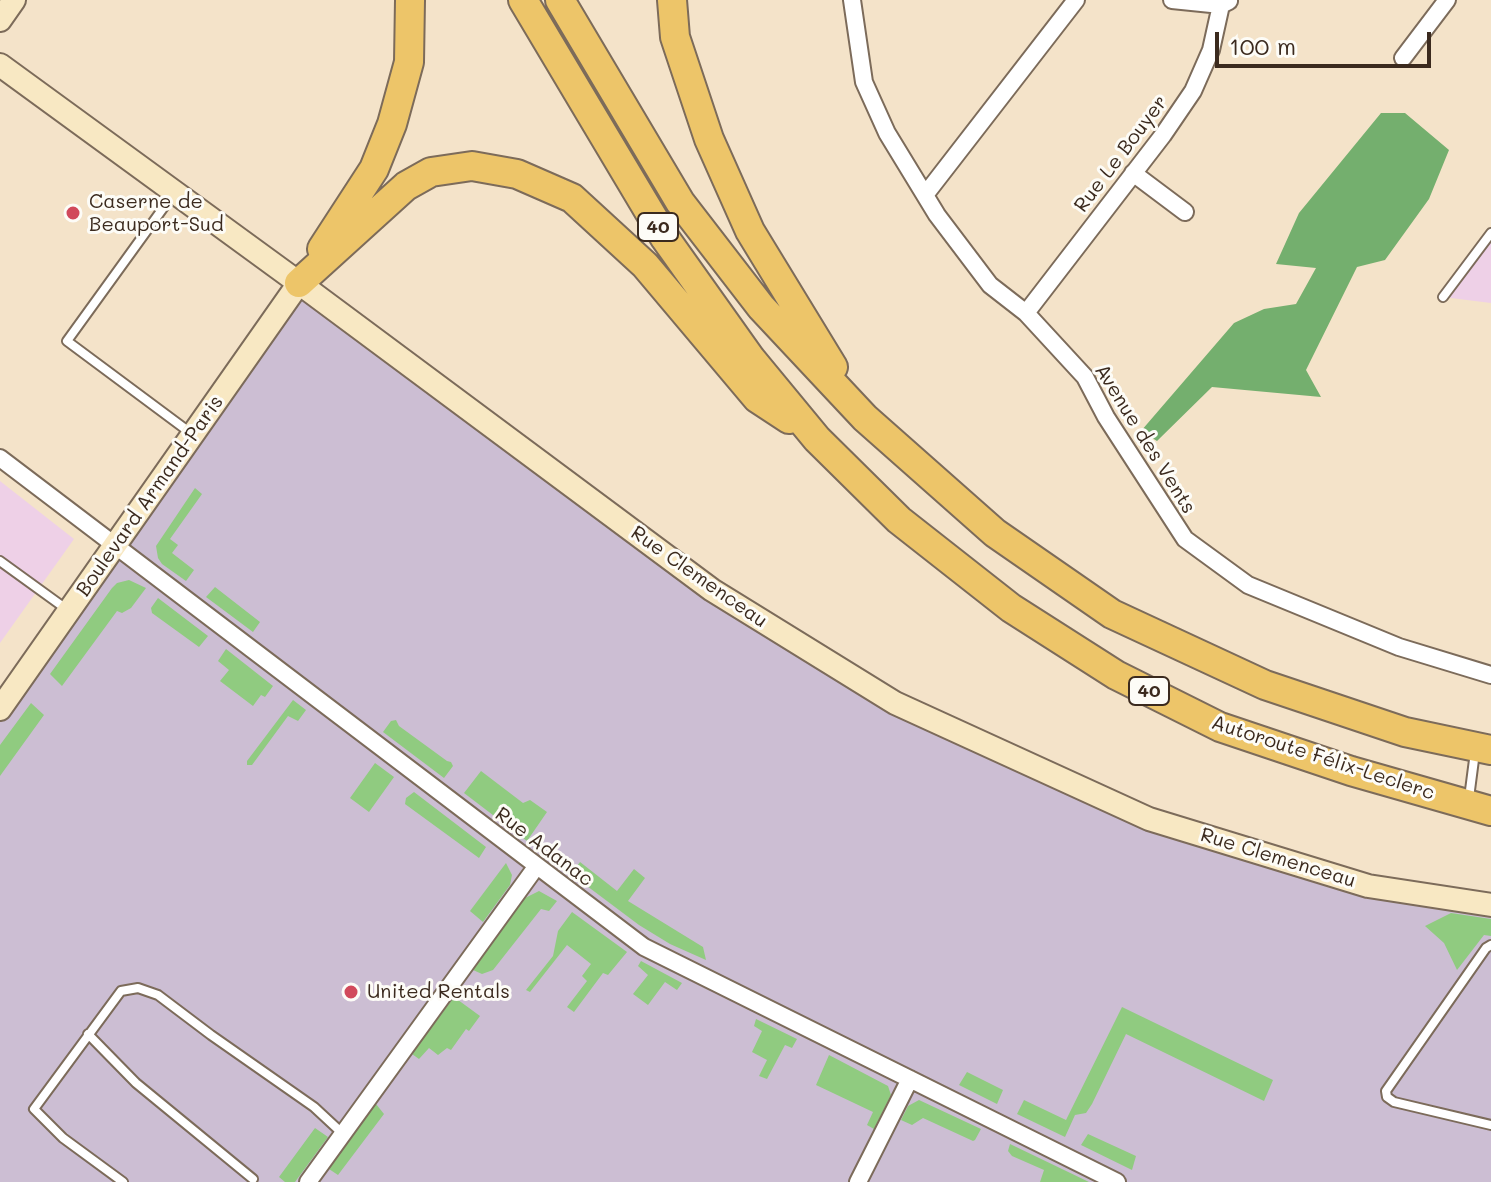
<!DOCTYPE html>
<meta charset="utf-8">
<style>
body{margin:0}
#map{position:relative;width:1491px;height:1182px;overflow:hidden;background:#f4e3c9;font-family:Mali,sans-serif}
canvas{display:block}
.scale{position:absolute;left:1215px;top:32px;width:216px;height:36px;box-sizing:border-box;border:4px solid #3b2a1e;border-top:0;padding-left:10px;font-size:24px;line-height:28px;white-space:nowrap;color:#3b2a1e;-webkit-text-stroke:6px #fdfcf7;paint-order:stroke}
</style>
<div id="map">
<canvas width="1491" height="1182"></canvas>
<div class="scale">100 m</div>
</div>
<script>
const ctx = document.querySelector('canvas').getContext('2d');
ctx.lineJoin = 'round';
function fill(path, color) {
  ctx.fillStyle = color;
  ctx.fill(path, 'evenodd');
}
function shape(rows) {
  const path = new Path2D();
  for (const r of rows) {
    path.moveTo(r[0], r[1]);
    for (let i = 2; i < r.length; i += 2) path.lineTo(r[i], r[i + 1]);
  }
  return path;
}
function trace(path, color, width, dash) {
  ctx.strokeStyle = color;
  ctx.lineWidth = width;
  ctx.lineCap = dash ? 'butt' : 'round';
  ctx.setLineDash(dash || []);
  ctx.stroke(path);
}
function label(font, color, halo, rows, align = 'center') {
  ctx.font = font + ' Mali,sans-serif';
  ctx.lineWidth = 6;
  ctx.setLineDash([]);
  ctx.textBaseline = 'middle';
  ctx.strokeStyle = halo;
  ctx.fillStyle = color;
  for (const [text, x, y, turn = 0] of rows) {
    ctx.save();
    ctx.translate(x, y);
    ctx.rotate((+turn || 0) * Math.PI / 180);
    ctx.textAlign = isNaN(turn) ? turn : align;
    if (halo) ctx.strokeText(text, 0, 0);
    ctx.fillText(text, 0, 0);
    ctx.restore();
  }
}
const built = shape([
 [1491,233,1491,303,1443,297],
 [0,481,74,539,0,643]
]);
const industrial = shape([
 [299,283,712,590,895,703,1149,819,1368,886,1491,905,1491,1182,0,1182,0,710]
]);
const green = shape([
 [195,488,202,494,170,539,178,545,172,553,194,570,186,581,162,564,158,558,156,546],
 [129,580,146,588,131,608,122,613,117,611,62,686,50,674,112,588,117,583],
 [215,587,260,622,253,632,206,597],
 [158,598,208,636,199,647,152,613,151,608],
 [226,649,273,686,265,697,261,695,253,706,220,681,229,670,218,661],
 [293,700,306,710,298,721,288,716,252,765,247,765,247,761],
 [31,703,44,715,0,776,0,745],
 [396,720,399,726,447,761,451,762,453,766,444,778,383,732,391,721],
 [375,763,394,777,369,812,350,798],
 [481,771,523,803,530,800,547,812,527,841,464,793],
 [414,792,486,847,479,858,405,804,406,798],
 [580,862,617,891,634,869,645,878,628,901,703,947,706,960,670,944,639,925,571,874],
 [506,863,512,875,510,885,483,922,470,911],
 [539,891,557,901,549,911,541,909,493,970,482,974,473,970,525,898],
 [572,912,627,952,608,975,603,973,574,1012,567,1007,587,981,582,976,591,964,567,945,530,992,526,990,553,956,558,931],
 [1451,913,1491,919,1491,936,1484,935,1457,970,1444,943,1425,926],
 [641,961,682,983,677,990,665,982,648,1005,633,994,648,975,638,966],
 [454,997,480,1016,469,1031,466,1029,451,1050,447,1048,438,1055,429,1048,419,1059,412,1054],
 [1122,1007,1273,1080,1264,1101,1126,1034,1092,1104,1086,1113,1075,1115,1065,1137,1017,1114,1024,1100,1066,1120],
 [756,1019,797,1039,792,1048,785,1045,767,1079,759,1076,767,1060,752,1052,762,1031,754,1026],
 [829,1055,888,1086,891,1095,874,1129,867,1125,873,1112,816,1085],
 [967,1072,1003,1090,997,1104,959,1085],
 [919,1100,981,1129,975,1140,973,1141,923,1118,912,1125,901,1120,908,1106],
 [376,1104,384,1114,338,1175,329,1169],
 [315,1128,328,1137,295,1182,285,1182,279,1177],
 [1088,1134,1136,1156,1132,1170,1081,1145],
 [1010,1144,1089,1182,1040,1182,1044,1170,1012,1156,1008,1151]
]);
const forest = shape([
 [1381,113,1405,113,1449,150,1429,199,1385,260,1357,267,1306,370,1321,397,1212,387,1157,441,1141,431,1234,323,1264,309,1296,304,1316,268,1276,264,1299,213]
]);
const lane = shape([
 [174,193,67,341,192,434],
 [1443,297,1491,233],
 [0,561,69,611],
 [1469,798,1475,752],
 [1491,945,1486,948,1386,1091,1387,1097,1394,1102,1491,1125],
 [88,1034,136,1083,253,1179],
 [123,1182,63,1138,34,1109,121,991,138,988,158,995,211,1035,314,1107,342,1133]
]);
const street = shape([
 [852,0,864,82,887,133,937,215,990,285,1026,313,1085,377,1106,417,1185,539,1248,585,1399,647,1491,675],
 [1172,0,1221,5,1229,1],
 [1403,58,1447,0],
 [1133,173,1185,212],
 [925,195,1076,0],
 [1026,313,1163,135,1193,91,1211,50,1221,5],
 [0,458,644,947,1117,1182],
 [308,1182,536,867],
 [858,1182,910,1079]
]);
const secondary = shape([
 [0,20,14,0],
 [0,65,299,283,712,590,895,703,1149,819,1368,886,1491,905],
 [0,709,299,283]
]);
const highway = shape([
 [523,0,665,238,751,359,817,439,899,520,1011,608,1116,675,1220,727,1351,771,1491,811],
 [560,0,680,202,761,307,865,418,995,533,1112,614,1265,685,1405,732,1491,750],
 [672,0,675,37,709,139,750,231,833,367],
 [322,249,374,169,392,124,409,62,410,0],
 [299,283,406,186,431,172,472,166,517,174,572,198,645,265,757,398,789,419]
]);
const markers = [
 [73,213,8,"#d1495b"],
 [351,992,8,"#d1495b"]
];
const shields = [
 [658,227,40],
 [1149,691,40]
];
const shieldNames = [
 ["40",658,227],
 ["40",1149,691]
];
const streetNames = [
 ["Rue Le Bouyer",1121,154,-53],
 ["Avenue des Vents",1145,439,58],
 ["Boulevard Armand-Paris",150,496,-55],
 ["Rue Clemenceau",699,577,35],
 ["Autoroute Félix-Leclerc",1323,758,18],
 ["Rue Adanac",544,847,37],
 ["Rue Clemenceau",1278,858,17]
];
const poiNames = [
 ["Caserne de",89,202],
 ["Beauport-Sud",89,225],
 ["United Rentals",367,992]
];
fill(built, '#eed0e7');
fill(industrial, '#ccbed3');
fill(green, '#90cb80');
fill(forest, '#74af6e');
trace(lane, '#7c6b5a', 12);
trace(street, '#7c6b5a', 20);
trace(secondary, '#7c6b5a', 26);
trace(highway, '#7c6b5a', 32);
trace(lane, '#fff', 8);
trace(street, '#fff', 16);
trace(secondary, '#f8e8c3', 22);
trace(highway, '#edc569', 28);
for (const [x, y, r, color] of markers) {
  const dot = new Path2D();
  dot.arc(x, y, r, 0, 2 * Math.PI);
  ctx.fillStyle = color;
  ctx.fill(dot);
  trace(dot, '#fdfcf7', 3);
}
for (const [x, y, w] of shields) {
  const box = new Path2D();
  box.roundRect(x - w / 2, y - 14, w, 28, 6);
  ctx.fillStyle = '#fdfcf7';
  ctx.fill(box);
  trace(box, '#3b2a1e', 2);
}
label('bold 18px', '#3b2a1e', null, shieldNames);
label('20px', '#3b2a1e', '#fdfcf7', streetNames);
label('20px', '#3b2a1e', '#fdfcf7', poiNames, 'left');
</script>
